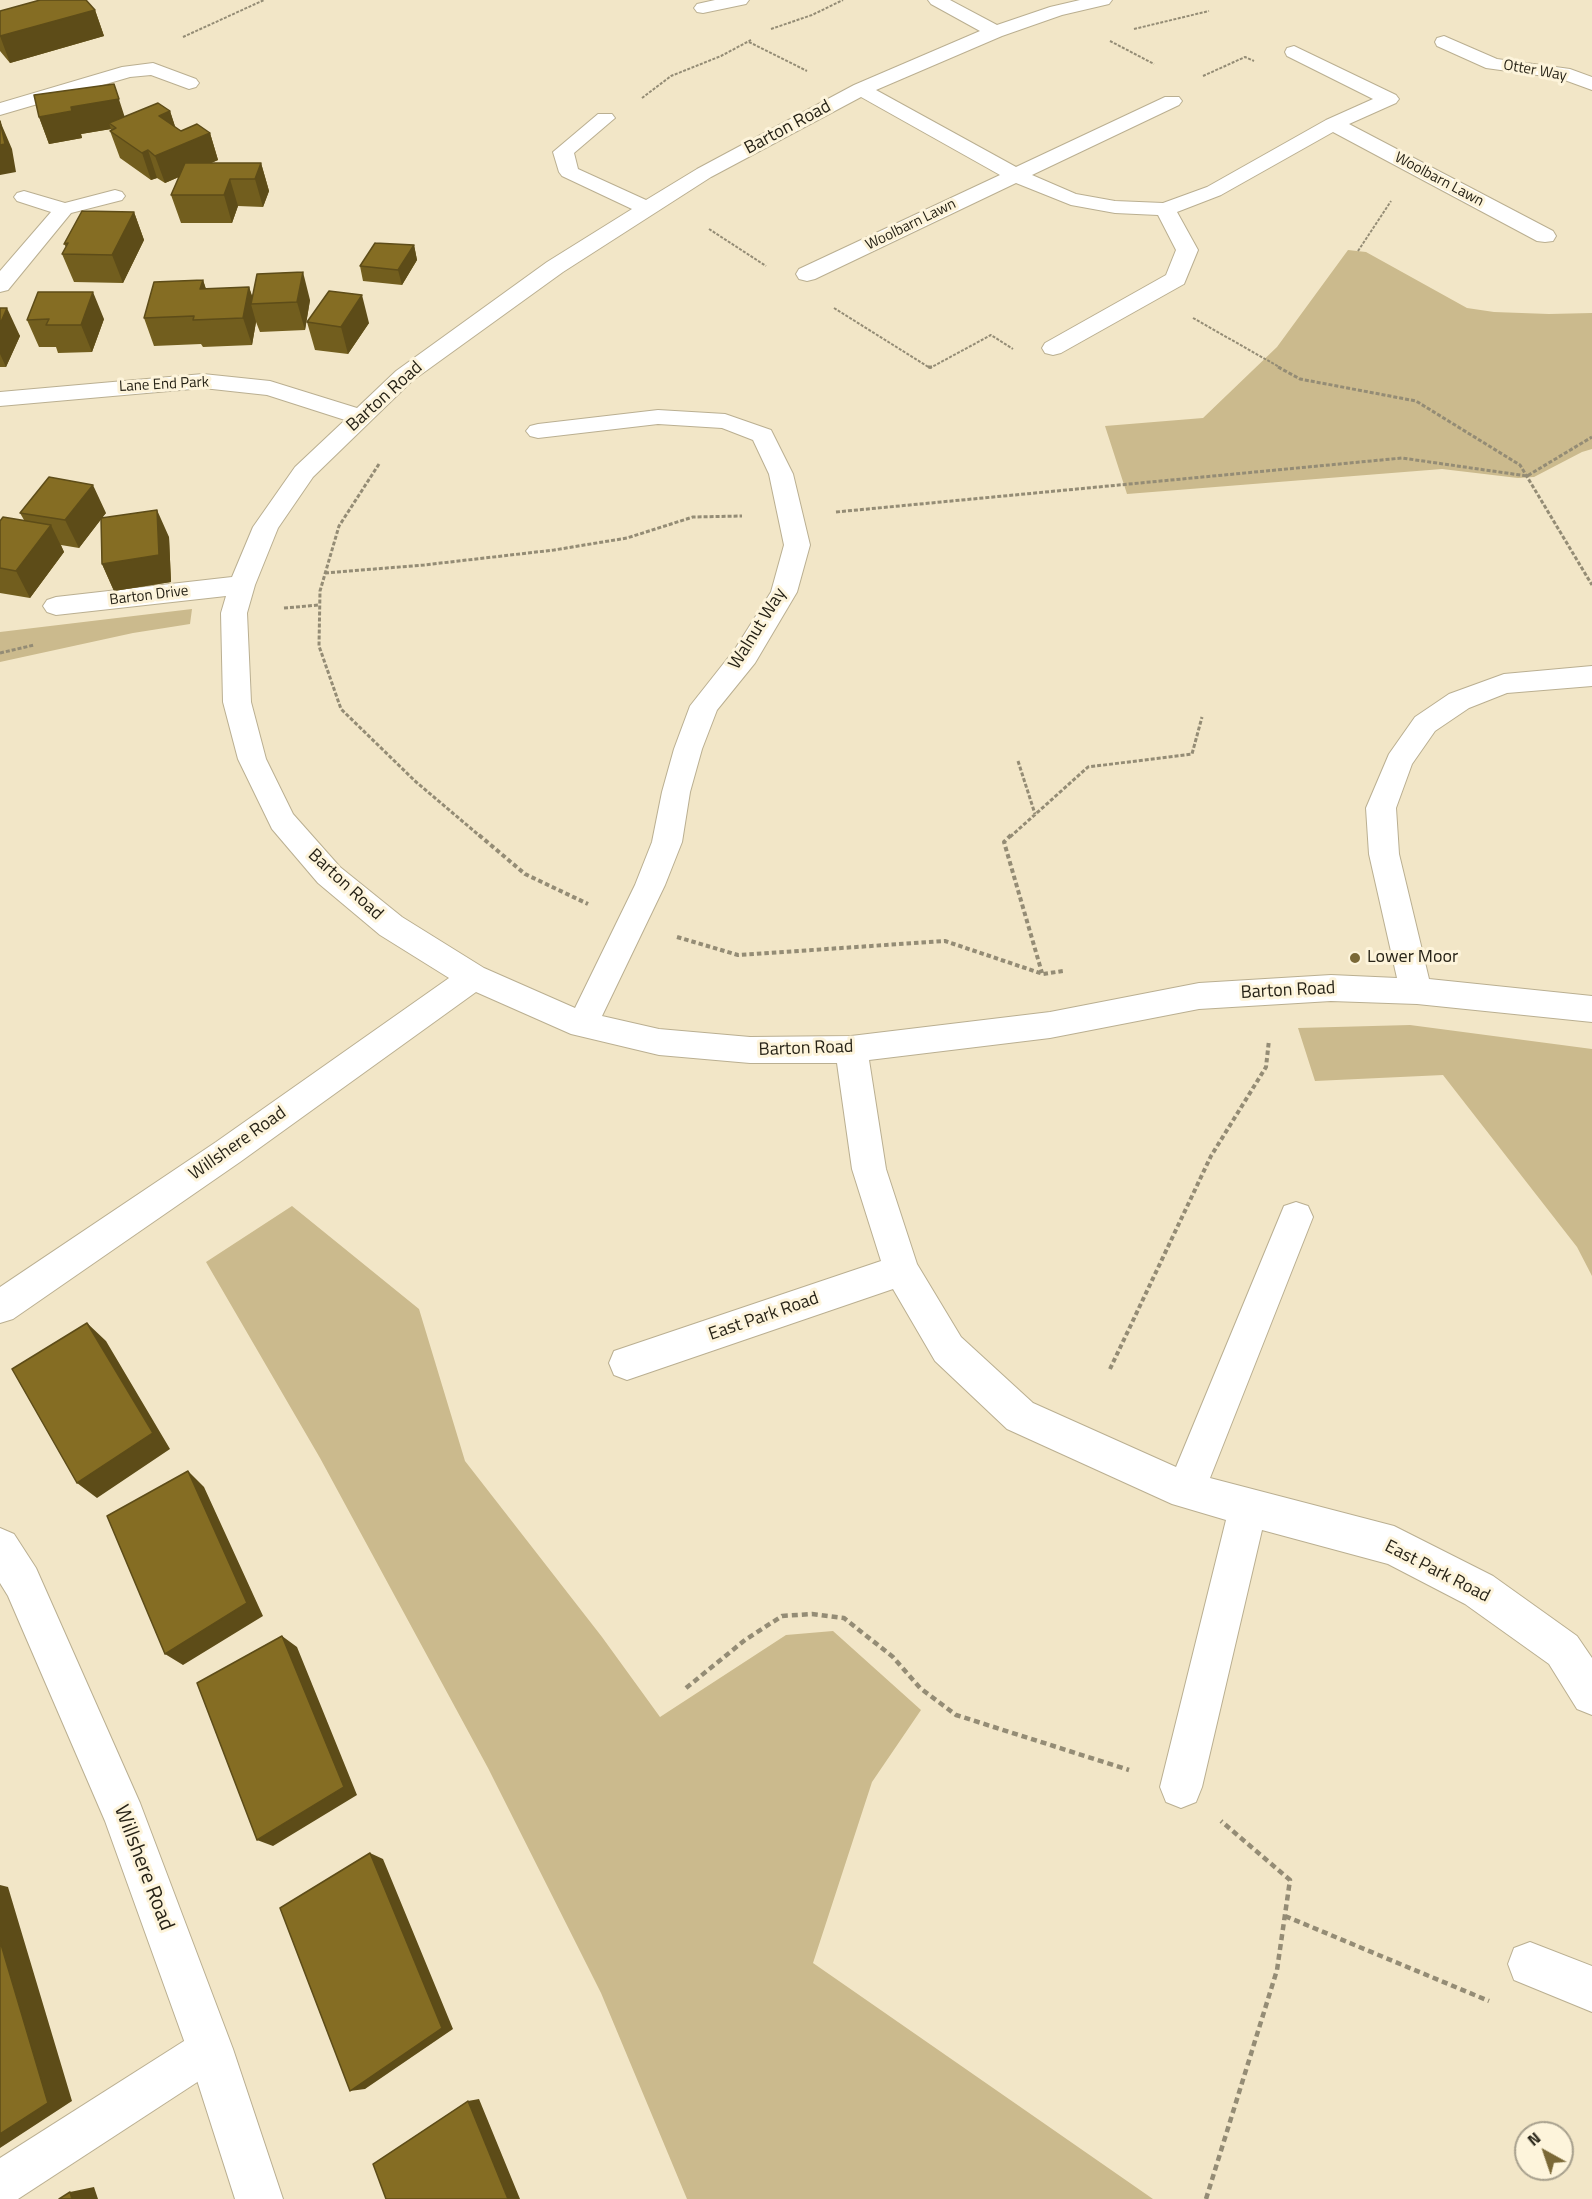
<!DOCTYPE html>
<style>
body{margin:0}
#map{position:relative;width:1592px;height:2199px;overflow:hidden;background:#f2e6c7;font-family:"Titillium Web",sans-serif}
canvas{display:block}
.north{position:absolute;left:1514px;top:2121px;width:60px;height:60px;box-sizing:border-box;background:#fdf4db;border:2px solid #a7a08d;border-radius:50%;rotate:320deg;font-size:16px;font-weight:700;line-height:24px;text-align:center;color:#272317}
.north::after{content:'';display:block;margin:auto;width:21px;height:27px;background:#7a6836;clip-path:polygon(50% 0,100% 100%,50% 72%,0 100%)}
</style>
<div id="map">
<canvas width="1592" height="2199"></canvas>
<div class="north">N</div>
</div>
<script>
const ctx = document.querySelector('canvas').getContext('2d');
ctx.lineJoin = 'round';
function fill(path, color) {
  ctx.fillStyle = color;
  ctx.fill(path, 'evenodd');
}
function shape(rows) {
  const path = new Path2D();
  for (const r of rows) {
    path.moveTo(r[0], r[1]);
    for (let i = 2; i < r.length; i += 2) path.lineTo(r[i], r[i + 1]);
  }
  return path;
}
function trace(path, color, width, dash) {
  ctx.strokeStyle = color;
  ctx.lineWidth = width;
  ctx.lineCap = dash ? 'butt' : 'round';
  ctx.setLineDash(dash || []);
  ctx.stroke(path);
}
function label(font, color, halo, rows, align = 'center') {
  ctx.font = font + ' "Titillium Web",sans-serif';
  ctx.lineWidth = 6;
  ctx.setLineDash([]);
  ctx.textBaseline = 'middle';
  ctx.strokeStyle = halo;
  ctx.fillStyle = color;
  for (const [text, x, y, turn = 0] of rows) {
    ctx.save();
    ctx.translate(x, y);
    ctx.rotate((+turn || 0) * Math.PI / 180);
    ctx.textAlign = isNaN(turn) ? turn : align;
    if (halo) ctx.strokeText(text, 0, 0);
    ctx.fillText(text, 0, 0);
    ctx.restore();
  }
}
const green = shape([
 [1348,250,1366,252,1467,308,1494,312,1549,314,1592,313,1592,449,1582,452,1534,477,1518,478,1442,469,1127,494,1105,426,1203,418,1277,347],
 [192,609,190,624,133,633,0,662,0,632],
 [1410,1025,1592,1049,1592,1276,1577,1247,1443,1075,1315,1081,1298,1028],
 [292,1206,419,1309,465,1461,602,1637,660,1717,786,1635,833,1631,921,1710,872,1782,813,1963,1153,2199,687,2199,601,1993,488,1768,320,1458,206,1262]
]);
const pathFar3 = shape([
 [771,29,812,15,843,0],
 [1134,29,1209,11],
 [183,37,264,0],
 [1110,41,1154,64],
 [749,42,807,71],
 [1203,76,1245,57,1254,61],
 [642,98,671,76,721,56,751,40],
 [709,229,766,266],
 [1358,251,1391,201],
 [834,308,930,368,991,335,1013,349],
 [1193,318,1281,368]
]);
const pathFar2 = shape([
 [928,367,933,367],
 [1278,367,1300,379,1416,401,1520,465,1592,585],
 [379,464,339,526,320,591,319,646,341,709,415,781,481,837],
 [836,512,1402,458,1527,476,1592,437],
 [325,573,424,565,554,550,627,538,693,517,742,516],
 [284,608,319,605],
 [0,653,34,645],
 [1018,761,1035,814],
 [1010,837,1088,767,1192,754,1202,717]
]);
const pathFar1 = shape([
 [479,835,525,874,588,904],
 [1011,835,1004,842,1042,973],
 [677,937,738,955,945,941,1043,974,1063,971],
 [1110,1369,1211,1156,1266,1067,1269,1040]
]);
const path = shape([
 [686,1688,745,1640,782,1616,812,1614,844,1618,893,1657,920,1688,956,1715,1129,1770],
 [1285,1916,1489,2001],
 [1206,2199,1277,1970,1290,1880,1221,1821]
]);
const lane = shape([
 [210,2027,225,2034,232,2049,225,2064,18,2199,0,2199,0,2158,195,2034,210,2027]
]);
const street = shape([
 [715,0,749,0,746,4,703,13,697,12,694,8,697,4,715,0],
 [928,0,950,0,997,25,1050,7,1080,0,1112,0,1109,4,1062,15,1002,36,876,90,1016,167,1165,97,1179,97,1182,101,1179,105,1032,175,1076,194,1115,201,1163,203,1207,187,1326,120,1373,99,1287,56,1285,52,1287,48,1294,46,1396,95,1399,99,1396,103,1349,124,1553,231,1556,236,1553,241,1545,242,1537,241,1333,132,1221,195,1177,212,1198,250,1184,284,1061,353,1053,355,1045,353,1042,348,1045,343,1166,275,1176,250,1158,215,1115,213,1071,205,1016,183,815,279,807,281,799,279,796,274,799,269,1000,175,861,97,711,177,563,272,412,381,313,477,278,528,255,585,247,613,251,702,266,759,293,814,340,867,402,917,484,968,575,1008,635,885,652,842,662,792,674,749,690,706,735,649,771,592,784,545,769,474,753,440,722,428,658,424,538,438,530,436,526,431,530,426,538,424,658,410,725,414,771,430,793,474,810,545,797,592,755,663,717,710,702,749,690,792,682,842,665,885,602,1016,659,1029,750,1037,851,1036,1050,1012,1199,983,1331,975,1397,978,1369,854,1366,808,1389,754,1415,717,1449,694,1504,674,1592,666,1592,686,1507,693,1469,708,1435,731,1412,764,1396,808,1399,854,1429,979,1592,996,1592,1022,1417,1004,1331,1001,1199,1009,1050,1038,869,1060,886,1169,917,1264,961,1337,1033,1403,1176,1467,1284,1206,1296,1202,1308,1206,1313,1217,1210,1478,1394,1526,1493,1576,1577,1636,1592,1658,1592,1715,1577,1709,1549,1664,1465,1604,1388,1564,1262,1530,1202,1787,1196,1802,1181,1808,1166,1802,1160,1787,1226,1520,1172,1504,1007,1429,935,1361,893,1289,627,1380,614,1375,609,1363,614,1351,881,1261,852,1169,837,1063,750,1063,659,1055,571,1034,476,992,240,1162,13,1319,0,1323,0,1287,216,1142,449,978,380,935,318,883,272,829,238,759,223,702,221,613,226,596,56,615,47,612,43,606,47,600,56,597,232,577,253,527,295,467,345,420,267,395,203,388,0,406,0,392,203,374,270,381,357,408,396,371,547,262,632,209,562,176,559,172,553,152,598,114,612,114,615,118,574,153,578,169,646,200,697,169,854,85,980,31,931,4,928,0],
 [1444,36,1497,59,1570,69,1592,77,1592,90,1559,78,1486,68,1437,46,1435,42,1437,38,1444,36],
 [153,63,196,79,199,83,196,87,189,89,151,75,130,77,0,115,0,103,122,67,153,63],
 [115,190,122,192,125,196,122,200,71,213,8,290,0,292,0,271,51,212,17,201,14,197,17,193,24,191,65,203,115,190],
 [0,1528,14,1534,36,1568,140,1803,233,2049,283,2199,235,2199,187,2049,105,1821,8,1596,0,1583,0,1528],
 [1530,1942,1592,1966,1592,2012,1514,1980,1508,1964,1514,1948,1530,1942]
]);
const wall = shape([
 [95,10,104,36,10,63,0,51,0,11],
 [170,111,175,127,181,131,210,133,218,160,211,163,261,163,269,191,263,207,238,206,232,223,181,223,171,195,179,177,165,183,157,178,151,180,120,158,110,131,111,129,81,134,82,138,49,144,39,117,125,117],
 [134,212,144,240,123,283,74,282,62,254,66,247,64,244],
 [414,245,417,260,402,285,363,281,360,266],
 [203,280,206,289,249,287,252,297,310,300,305,330,260,332,256,322,252,345,203,347,201,344,154,346,144,318],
 [0,308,20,336,6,367,0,367],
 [104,319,92,352,58,353,56,347,39,347,27,320],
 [307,322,369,323,348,354,315,350],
 [20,513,106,513,101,518,169,537,171,582,114,591,102,564,101,519,79,548,61,545,64,552,30,598,0,593,0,521,24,520]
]);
const shadedWall = shape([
 [95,10,104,36,10,63,0,36],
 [114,84,128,127,109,123,111,129,81,134,82,138,49,144,39,117,71,107],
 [170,111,179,138,159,116],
 [0,121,12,149,16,172,0,175],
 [210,133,218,160,165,183,155,156],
 [148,150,157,178,151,180,142,153],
 [261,163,269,191,263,207,255,179],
 [230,179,238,206,232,223,224,195],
 [134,212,144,240,123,283,112,255],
 [414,245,417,260,402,285,398,270],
 [303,272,310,300,305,330,297,302],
 [203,280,212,308,200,289],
 [249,287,255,304,251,304,256,322,252,345,243,318],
 [93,292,104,319,92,352,81,325],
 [362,295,369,323,348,354,341,327],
 [7,308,20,336,6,367,0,354,0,324],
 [93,485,106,513,79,548,65,520],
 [157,510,169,537,171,582,114,591,102,564],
 [51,525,64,552,30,598,16,571],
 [87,1323,106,1341,170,1449,97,1498,77,1483],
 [188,1471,204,1487,263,1616,183,1665,165,1654],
 [282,1636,297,1647,357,1795,273,1846,257,1840],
 [370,1853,383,1859,453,2029,365,2089,350,2091],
 [0,1885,8,1887,72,2101,0,2148],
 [479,2099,520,2199,508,2199,468,2101],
 [94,2187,98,2199,72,2199,70,2192]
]);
const building = shape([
 [40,0,86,0,95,10,0,36,0,11,40,0],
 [114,84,119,99,71,107,72,111,39,117,34,95,114,84],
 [158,103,170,111,159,116,181,131,197,124,210,133,155,156,148,150,142,153,110,131,116,128,109,123,158,103],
 [0,121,5,144,0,145,0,121],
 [185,163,261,163,255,179,230,179,224,195,171,195,185,163],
 [82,211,134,212,112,255,62,254,68,243,64,244,82,211],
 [375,243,414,245,398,270,360,266,375,243],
 [303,272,297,302,251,304,257,274,303,272],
 [203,280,200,289,249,287,243,318,193,320,194,316,144,318,154,282,203,280],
 [329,291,362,295,341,327,307,322,329,291],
 [38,292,93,292,81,325,46,325,49,319,27,320,38,292],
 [0,308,7,308,0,324,0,308],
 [49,477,93,485,65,520,20,513,49,477],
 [157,510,159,555,102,564,101,518,157,510],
 [3,517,51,525,16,571,0,568,0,521,3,517],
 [87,1323,153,1433,77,1483,12,1369,87,1323],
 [188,1471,247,1603,165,1654,107,1516,188,1471],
 [282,1636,344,1787,257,1840,197,1683,282,1636],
 [370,1853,442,2028,350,2091,280,1908,370,1853],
 [0,1941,48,2103,0,2134,0,1941],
 [468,2101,508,2199,386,2199,373,2164,468,2101],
 [70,2192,72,2199,59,2199,70,2192]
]);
const markers = [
 [1355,958,6,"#7a6836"]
];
const farStreetnames = [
 ["Otter Way",1535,71,10],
 ["Woolbarn Lawn",1439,180,28],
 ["Woolbarn Lawn",911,225,-26],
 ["Lane End Park",164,385,-3],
 ["Barton Drive",149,596,-7]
];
const streetNames = [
 ["Barton Road",788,128,-28],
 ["Barton Road",385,397,-42],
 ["Walnut Way",758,629,-58],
 ["Barton Road",345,885,43],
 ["Barton Road",1288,991,-3],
 ["Barton Road",806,1049,-2],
 ["Willshere Road",238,1144,-35],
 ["East Park Road",764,1317,-19],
 ["East Park Road",1437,1572,27]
];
const poiNames = [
 ["Lower Moor",1367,958]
];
const nearStreetnames = [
 ["Willshere Road",143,1868,69]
];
fill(green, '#cbba8d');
trace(lane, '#baaf91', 2);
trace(street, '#baaf91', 2);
trace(pathFar3, '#948c75', 2, [3, 1.5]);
trace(pathFar2, '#948c75', 3, [4, 2]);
trace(pathFar1, '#948c75', 4, [4.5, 3]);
trace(path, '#948c75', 4.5, [6, 4]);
fill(lane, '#fff');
fill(street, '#fff');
fill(wall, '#725e1e');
fill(shadedWall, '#5d4c18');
fill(building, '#856d23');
trace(building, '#5d4c18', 1.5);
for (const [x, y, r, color] of markers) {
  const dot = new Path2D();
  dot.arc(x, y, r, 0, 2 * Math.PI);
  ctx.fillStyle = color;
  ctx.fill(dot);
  trace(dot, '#fdf4db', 2);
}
label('15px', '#272317', '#fdf4db', farStreetnames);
label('18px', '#272317', '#fdf4db', streetNames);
label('18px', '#272317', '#fdf4db', poiNames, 'left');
label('21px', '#272317', '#fdf4db', nearStreetnames);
</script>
